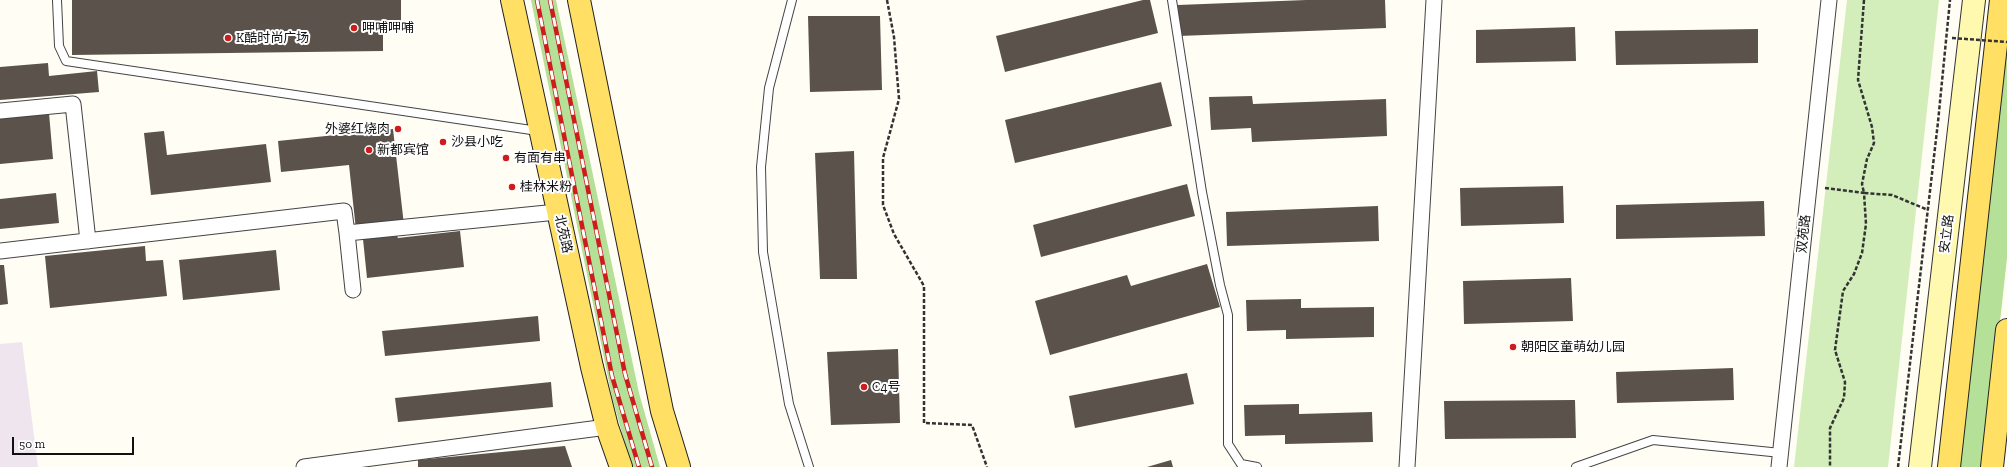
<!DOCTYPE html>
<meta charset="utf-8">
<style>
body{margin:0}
#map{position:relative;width:2007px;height:467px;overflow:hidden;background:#fffdf4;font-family:"Zilla Slab",serif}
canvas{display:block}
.scale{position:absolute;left:12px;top:437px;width:122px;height:18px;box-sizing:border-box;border:2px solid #111;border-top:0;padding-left:5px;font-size:12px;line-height:14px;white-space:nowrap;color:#111;-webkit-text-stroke:3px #fff;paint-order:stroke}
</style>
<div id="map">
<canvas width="2007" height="467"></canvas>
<div class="scale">50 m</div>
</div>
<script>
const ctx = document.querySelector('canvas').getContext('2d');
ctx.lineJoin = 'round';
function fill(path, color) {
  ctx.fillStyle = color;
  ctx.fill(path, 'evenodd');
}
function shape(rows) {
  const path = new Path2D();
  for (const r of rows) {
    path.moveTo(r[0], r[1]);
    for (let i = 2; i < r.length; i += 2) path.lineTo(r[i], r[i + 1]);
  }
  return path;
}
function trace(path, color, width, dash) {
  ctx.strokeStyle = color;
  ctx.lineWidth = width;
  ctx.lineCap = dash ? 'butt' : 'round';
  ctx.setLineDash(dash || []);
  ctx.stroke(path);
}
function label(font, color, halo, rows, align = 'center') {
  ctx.font = font + ' "Zilla Slab","Noto Sans SC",serif';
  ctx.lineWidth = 4;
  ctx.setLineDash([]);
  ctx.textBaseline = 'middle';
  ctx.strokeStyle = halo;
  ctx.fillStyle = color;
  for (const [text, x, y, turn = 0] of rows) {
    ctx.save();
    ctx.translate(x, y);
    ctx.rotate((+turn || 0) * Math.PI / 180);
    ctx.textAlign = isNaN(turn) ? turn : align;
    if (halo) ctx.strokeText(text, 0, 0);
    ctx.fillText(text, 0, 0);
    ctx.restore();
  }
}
const industrial = shape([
 [22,342,38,467,0,467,0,344]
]);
const green = shape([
 [1847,0,1939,0,1888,467,1794,467]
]);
const forest = shape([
 [531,0,556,0,639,393,660,467,632,467,629,458,612,397],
 [2007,51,2007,258,1984,467,1957,467,1995,118]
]);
const building = shape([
 [72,0,401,0,401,25,383,25,383,51,72,55],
 [1143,0,1150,0,1158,33,1005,72,996,36],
 [1306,0,1385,0,1386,28,1179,36,1178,5],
 [808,16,880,16,882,90,810,92],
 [1575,27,1576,61,1476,63,1476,30],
 [1758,29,1758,63,1616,65,1615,31],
 [48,63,49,76,97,71,99,92,0,100,0,67],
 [1161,82,1172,126,1015,163,1005,120],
 [1252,96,1253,104,1386,99,1387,136,1252,142,1251,128,1211,130,1209,97],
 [49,113,53,159,0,164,0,117],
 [393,129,404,225,356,230,349,165,281,172,278,141],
 [164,131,167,155,266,144,271,182,151,195,144,133],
 [854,151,857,279,820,279,815,153],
 [1187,184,1195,216,1041,257,1033,225],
 [1563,186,1564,223,1461,226,1460,188],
 [56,193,59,223,0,229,0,199],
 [1764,201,1765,236,1616,239,1616,205],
 [1378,206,1379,241,1227,246,1226,212],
 [460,231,464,267,367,278,363,239,397,236,398,238],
 [145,246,146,261,163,260,167,296,50,308,45,256],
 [276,250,280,290,183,300,179,260],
 [1207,264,1220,307,1050,355,1035,301,1127,275,1131,286],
 [0,265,4,265,8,304,0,305],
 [1571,278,1573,321,1464,324,1463,281],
 [1301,299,1301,308,1374,307,1374,337,1286,339,1286,330,1247,331,1246,300],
 [538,316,540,341,385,356,382,331],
 [898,349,900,423,831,425,827,352],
 [1733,368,1734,400,1617,403,1616,372],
 [1187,373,1194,404,1075,428,1069,396],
 [551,382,553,407,398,422,395,398],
 [1575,400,1576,438,1445,439,1444,401],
 [1299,404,1299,414,1372,412,1373,442,1285,444,1285,435,1245,436,1244,405],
 [565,446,572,467,418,467,418,460],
 [1171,460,1173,467,1147,467]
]);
const path = shape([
 [887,0,894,37,899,99,883,158,883,205,894,234,924,286,924,423,972,425,987,467],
 [1864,0,1858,80,1872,127,1874,143,1867,159,1862,184,1864,193,1892,195,1928,210],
 [1825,188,1864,193,1866,224,1862,253,1854,274,1843,291,1835,350,1845,382,1844,398,1830,428,1830,467],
 [1898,467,1938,122,1950,0]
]);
const lane = shape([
 [57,0,59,46,66,61,538,131],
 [792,0,769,88,761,167,763,252,789,404,809,467],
 [1172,0,1202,192,1220,285,1228,315,1228,444,1241,464,1257,467],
 [1576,467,1653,440,1781,453]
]);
const street = shape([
 [0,111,73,104,88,241],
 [347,233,353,290],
 [0,251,344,211,347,233,557,212],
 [304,467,607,427],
 [1407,467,1434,0],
 [1779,467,1829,0]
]);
const secondary = shape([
 [1920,467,1974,0]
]);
const primary = shape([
 [512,0,592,367,607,427,621,467],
 [579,0,662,411,679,467],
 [1949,467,2001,0],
 [1992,467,2007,330]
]);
const rail = shape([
 [537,0,612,376,639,467],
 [550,0,625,374,652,467]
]);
const pathBridge = shape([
 [1952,38,2007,42]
]);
const markers = [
 [354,28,4,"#ce1c1d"],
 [228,38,4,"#ce1c1d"],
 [398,129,4,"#ce1c1d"],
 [443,142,4,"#ce1c1d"],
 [369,150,4,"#ce1c1d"],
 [506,158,4,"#ce1c1d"],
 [512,187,4,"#ce1c1d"],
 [1513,347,4,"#ce1c1d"],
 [864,387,4,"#ce1c1d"]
];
const poiNames = [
 ["呷哺呷哺",362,28],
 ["K酷时尚广场",236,38],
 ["外婆红烧肉",390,129,"right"],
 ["沙县小吃",451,142],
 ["新都宾馆",377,150],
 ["有面有串",514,158],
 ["桂林米粉",520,187],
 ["朝阳区童萌幼儿园",1521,347],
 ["C4号",872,387]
];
const streetNames = [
 ["北苑路",563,234,77],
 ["双苑路",1804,234,-84],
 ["安立路",1947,234,-83]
];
fill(industrial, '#efe5ef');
fill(green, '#d3eeba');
fill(forest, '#b5e097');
fill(building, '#5b524c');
trace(lane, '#444', 10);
trace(street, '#444', 17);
trace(secondary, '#333', 24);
trace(primary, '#222', 24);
trace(path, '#333', 2.5, [4, 2]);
trace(lane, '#fff', 8);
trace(street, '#fff', 15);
trace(secondary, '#fff9af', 22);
trace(primary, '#ffe064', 22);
trace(rail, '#ce1c1d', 4.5);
trace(rail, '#fff', 3, [9]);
trace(pathBridge, '#333', 2.5, [4, 2]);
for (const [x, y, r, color] of markers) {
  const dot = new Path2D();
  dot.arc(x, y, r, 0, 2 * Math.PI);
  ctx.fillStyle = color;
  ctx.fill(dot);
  trace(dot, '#fff', 1.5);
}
label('13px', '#111', '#fff', poiNames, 'left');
label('13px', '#111', '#fff', streetNames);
</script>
